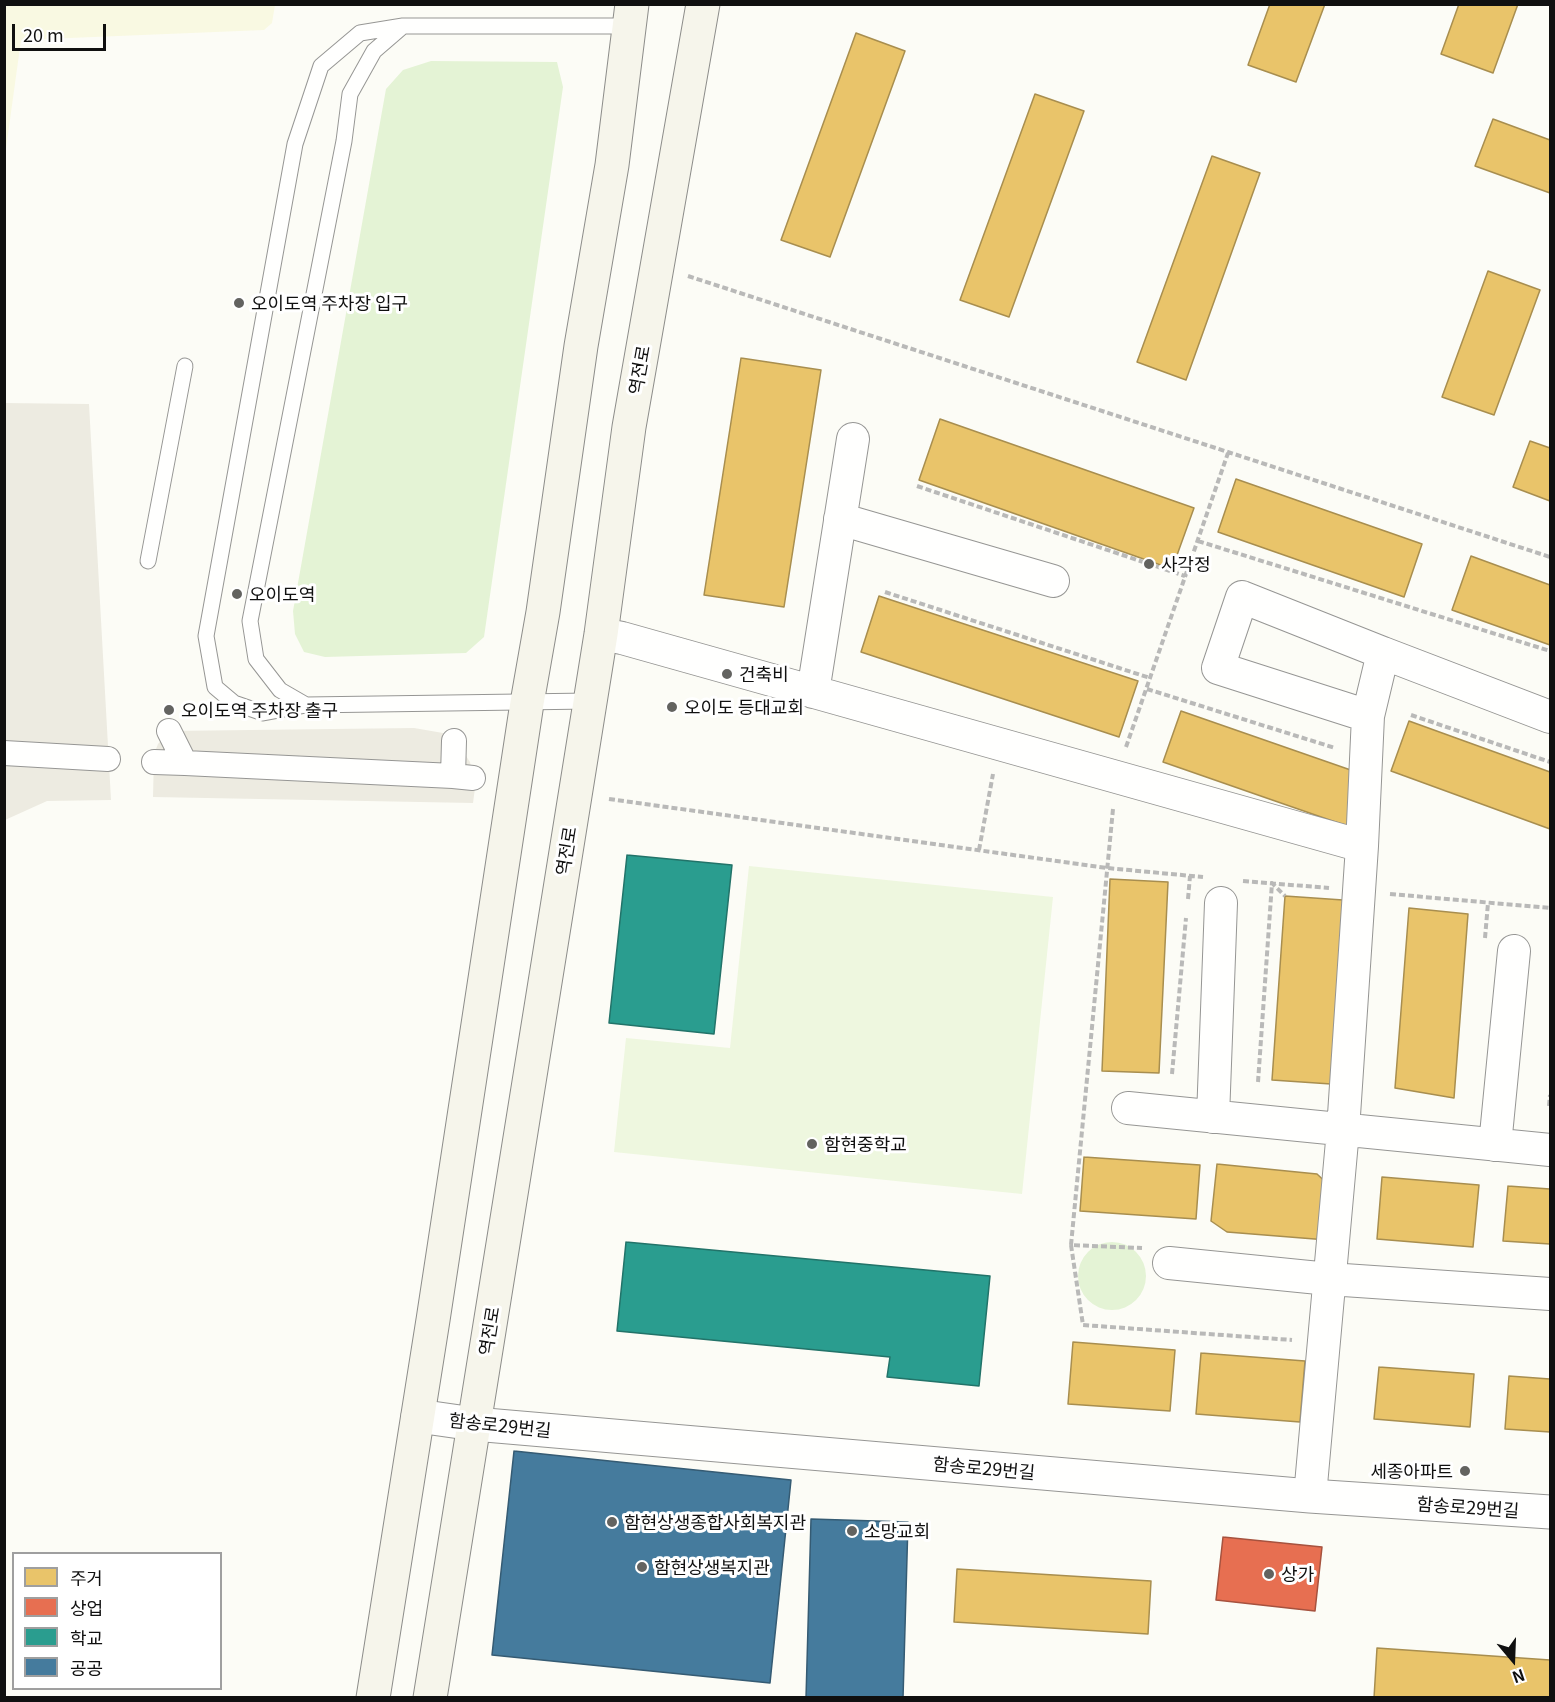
<!DOCTYPE html>
<meta charset="utf-8">
<style>
body{margin:0}
#map{position:relative;width:1555px;height:1702px;overflow:hidden;background:#fcfcf6;font-family:Georgia,"Noto Sans KR",serif}
canvas{display:block}
.frame{position:absolute;inset:0;border:6px solid #101010;pointer-events:none}
.legend{position:absolute;left:12px;top:1552px;width:210px;height:138px;box-sizing:border-box;background:#fff;border:2px solid #9f9f9f;margin:0;padding:8px 10px;list-style:none;font-size:18px;color:#101010}
.legend li{display:flex;align-items:center;gap:12px;height:30px}
.legend b{width:30px;border:2px solid #9f9f9f}
.north{position:absolute;left:1483px;top:1630px;width:60px;height:60px;-webkit-text-stroke:4px #fff;paint-order:stroke;rotate:161deg;font-size:16px;font-weight:700;line-height:24px;text-align:center;color:#101010}
.north::after{content:'';display:block;margin:auto;width:21px;height:27px;background:#101010;clip-path:polygon(50% 0,100% 100%,50% 72%,0 100%)}
.scale{position:absolute;left:12px;top:24px;width:94px;height:27px;box-sizing:border-box;border:3px solid #101010;border-top:0;padding-left:8px;font-size:18px;line-height:21px;white-space:nowrap;color:#101010;-webkit-text-stroke:4px #fff;paint-order:stroke}
</style>
<div id="map">
<canvas width="1555" height="1702"></canvas>
<div class="frame"></div>
<ul class="legend">
<li><b style="height:16px;background:#e9c46a"></b>주거</li>
<li><b style="height:16px;background:#e76f51"></b>상업</li>
<li><b style="height:16px;background:#2a9d8f"></b>학교</li>
<li><b style="height:16px;background:#457b9d"></b>공공</li>
</ul>
<div class="north">N</div>
<div class="scale">20 m</div>
</div>
<script>
const ctx = document.querySelector('canvas').getContext('2d');
ctx.lineJoin = 'round';
function fill(path, color) {
  ctx.fillStyle = color;
  ctx.fill(path, 'evenodd');
}
function shape(rows) {
  const path = new Path2D();
  for (const r of rows) {
    if (r.length === 3) {
      path.moveTo(r[0] + r[2], r[1]);
      path.arc(r[0], r[1], r[2], 0, 2 * Math.PI);
      continue;
    }
    path.moveTo(r[0], r[1]);
    for (let i = 2; i < r.length; i += 2) path.lineTo(r[i], r[i + 1]);
  }
  return path;
}
function trace(path, color, width, dash) {
  ctx.strokeStyle = color;
  ctx.lineWidth = width;
  ctx.lineCap = dash ? 'butt' : 'round';
  ctx.setLineDash(dash || []);
  ctx.stroke(path);
}
function label(font, color, halo, rows, align = 'center') {
  ctx.font = font + ' Georgia,"Noto Sans KR",serif';
  ctx.lineWidth = 6;
  ctx.setLineDash([]);
  ctx.textBaseline = 'middle';
  ctx.strokeStyle = halo;
  ctx.fillStyle = color;
  for (const [text, x, y, turn = 0] of rows) {
    ctx.save();
    ctx.translate(x, y);
    ctx.rotate((+turn || 0) * Math.PI / 180);
    ctx.textAlign = isNaN(turn) ? turn : align;
    if (halo) ctx.strokeText(text, 0, 0);
    ctx.fillText(text, 0, 0);
    ctx.restore();
  }
}
const farmland = shape([
 [5,4,275,4,275,5,272,23,264,30,21,40,5,156]
]);
const green = shape([
 [431,61,557,62,563,87,484,637,466,653,325,657,304,652,295,634,293,611,386,89,403,70],
 [1112,1276,34]
]);
const pitch = shape([
 [749,866,1053,897,1022,1194,614,1152,626,1038,730,1048]
]);
const plaza = shape([
 [4,403,89,404,111,800,47,801,5,820],
 [414,728,443,733,458,744,470,762,475,788,473,803,153,797,154,754,158,744,169,731]
]);
const homes = shape([
 [1270,4,1325,4,1296,82,1248,65,1270,4],
 [1459,4,1518,4,1493,73,1441,54,1459,4],
 [856,33,905,51,830,257,781,240,856,33],
 [1035,94,1084,111,1009,317,960,300,1035,94],
 [1493,119,1550,140,1550,193,1475,166,1493,119],
 [1212,156,1260,173,1186,380,1137,362,1212,156],
 [1488,271,1540,290,1494,415,1442,397,1488,271],
 [741,358,821,370,784,607,704,595,741,358],
 [940,419,1194,508,1172,569,919,480,940,419],
 [1530,441,1550,448,1550,501,1513,487,1530,441],
 [1236,479,1422,544,1404,597,1218,532,1236,479],
 [1471,556,1550,585,1550,645,1452,610,1471,556],
 [879,596,1138,681,1119,737,861,652,879,596],
 [1181,711,1365,775,1347,826,1163,762,1181,711],
 [1409,721,1550,772,1550,829,1391,771,1409,721],
 [1110,879,1168,882,1159,1073,1102,1071,1110,879],
 [1285,896,1343,900,1331,1084,1272,1080,1285,896],
 [1409,908,1468,914,1454,1098,1395,1088,1409,908],
 [1084,1157,1200,1165,1196,1219,1080,1211,1084,1157],
 [1217,1164,1317,1174,1332,1188,1327,1240,1227,1232,1211,1221,1217,1164],
 [1382,1177,1479,1185,1473,1247,1377,1239,1382,1177],
 [1508,1186,1550,1189,1550,1244,1503,1241,1508,1186],
 [1073,1342,1175,1350,1170,1411,1068,1404,1073,1342],
 [1201,1353,1305,1361,1300,1422,1196,1414,1201,1353],
 [1379,1367,1474,1374,1470,1427,1374,1419,1379,1367],
 [1509,1376,1550,1379,1550,1432,1505,1429,1509,1376],
 [957,1569,1151,1581,1148,1634,954,1622,957,1569],
 [1377,1648,1550,1660,1550,1698,1374,1698,1377,1648]
]);
const shops = shape([
 [1223,1537,1322,1547,1315,1611,1216,1600,1223,1537]
]);
const schools = shape([
 [627,855,732,865,714,1034,609,1023,627,855],
 [626,1242,990,1276,979,1386,887,1377,890,1357,617,1331,626,1242]
]);
const public = shape([
 [514,1451,791,1480,770,1683,492,1655,514,1451],
 [811,1519,908,1522,903,1698,806,1698,811,1519]
]);
const path = shape([
 [688,276,1550,557],
 [917,486,1185,576],
 [1198,541,1550,651],
 [885,592,1150,678],
 [1147,689,1335,748],
 [1411,715,1550,762],
 [1126,747,1228,453],
 [609,799,1107,868,1203,877],
 [1113,809,1071,1245,1142,1248],
 [979,850,993,774],
 [1243,881,1329,888],
 [1390,894,1550,908],
 [1188,899,1190,876],
 [1485,938,1488,903],
 [1172,1074,1186,918],
 [1258,1082,1272,883,1285,896],
 [1549,1106,1550,1095],
 [1071,1245,1083,1325,1292,1340]
]);
const service = shape([
 [148,561,185,366],
 [590,701,306,705,280,690,256,659,250,621,344,141,350,94,374,51,403,26,628,26],
 [306,705,263,713,234,703,215,687,206,636,295,144,321,66,360,33,403,26]
]);
const pedestrian = shape([
 [169,731,185,763,453,776],
 [454,741,453,776,473,778],
 [4,753,108,759],
 [154,762,185,763]
]);
const minor = shape([
 [840,519,1053,581],
 [601,634,622,638,1362,846,1343,1130,1310,1496],
 [1383,653,1550,717],
 [813,692,853,439],
 [1362,846,1368,716,1218,668,1242,597,1383,653,1368,716],
 [1128,1108,1550,1150],
 [1213,1117,1221,903],
 [1495,1145,1514,951],
 [1169,1263,1329,1279,1550,1294]
]);
const tertiary = shape([
 [418,1416,474,1424,1310,1496,1550,1512]
]);
const secondary = shape([
 [373,1698,433,1320,527,703,543,612,581,346,612,165,632,4],
 [430,1698,601,634,629,427,703,4]
]);
const markers = [
 [239,303,6,"#636360"],
 [1149,564,6,"#636360"],
 [237,594,6,"#636360"],
 [727,674,6,"#636360"],
 [672,707,6,"#636360"],
 [169,710,6,"#636360"],
 [812,1144,6,"#636360"],
 [1465,1471,6,"#636360"],
 [612,1522,6,"#636360"],
 [852,1531,6,"#636360"],
 [642,1567,6,"#636360"],
 [1269,1574,6,"#636360"]
];
const poiNames = [
 ["오이도역 주차장 입구",251,303],
 ["사각정",1161,564],
 ["오이도역",249,594],
 ["건축비",739,674],
 ["오이도 등대교회",684,707],
 ["오이도역 주차장 출구",181,710],
 ["함현중학교",824,1144],
 ["세종아파트",1453,1471,"right"],
 ["함현상생종합사회복지관",624,1522],
 ["소망교회",864,1531],
 ["함현상생복지관",654,1567],
 ["상가",1281,1574]
];
const streetNames = [
 ["역전로",639,370,-80],
 ["역전로",566,851,-81],
 ["역전로",489,1331,-81],
 ["함송로29번길",500,1425,6],
 ["함송로29번길",984,1468,5],
 ["함송로29번길",1468,1507,4]
];
fill(farmland, '#f9f9e2');
fill(green, '#e4f3d5');
fill(pitch, '#eef7df');
fill(plaza, '#edebe1');
fill(homes, '#e9c46a');
trace(homes, '#a88e4f', 1.5);
fill(shops, '#e76f51');
trace(shops, '#a6523e', 1.5);
fill(schools, '#2a9d8f');
trace(schools, '#227369', 1.5);
fill(public, '#457b9d');
trace(public, '#355b73', 1.5);
trace(service, '#969694', 17);
trace(pedestrian, '#969694', 26);
trace(minor, '#969694', 34);
trace(tertiary, '#969694', 35);
trace(secondary, '#8d8d8a', 35);
trace(path, '#b9b9b8', 4, [6, 3]);
trace(service, '#fffffe', 15);
trace(pedestrian, '#fffffe', 24);
trace(minor, '#fffffe', 32);
trace(tertiary, '#fffffe', 33);
trace(secondary, '#f6f5eb', 33);
for (const [x, y, r, color] of markers) {
  const dot = new Path2D();
  dot.arc(x, y, r, 0, 2 * Math.PI);
  ctx.fillStyle = color;
  ctx.fill(dot);
  trace(dot, '#fff', 2);
}
label('18px', '#101010', '#fff', poiNames, 'left');
label('18px', '#101010', '#fff', streetNames);
</script>
